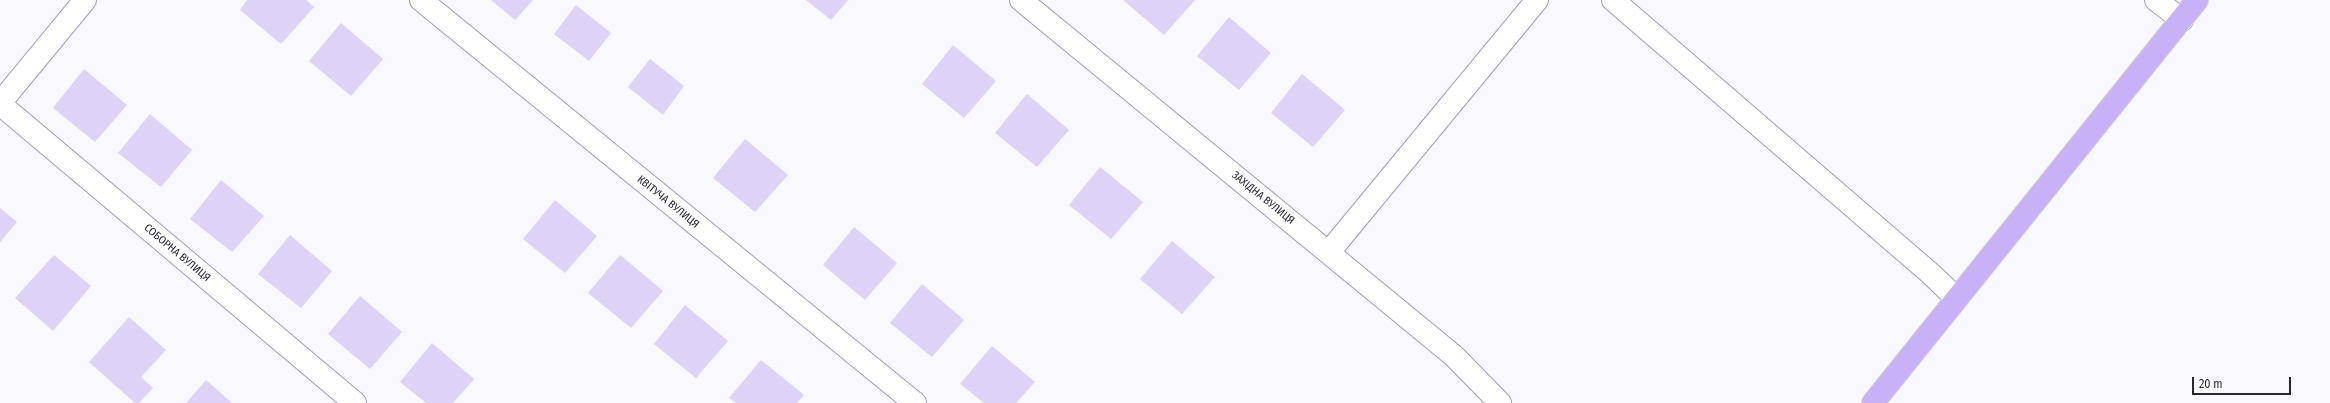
<!DOCTYPE html>
<meta charset="utf-8">
<style>
body{margin:0}
#map{position:relative;width:2330px;height:403px;overflow:hidden;background:#f9f7ff;font-family:"Fira Sans Condensed",sans-serif}
canvas{display:block}
.scale{position:absolute;left:2192px;top:377px;width:99px;height:18px;box-sizing:border-box;border:2px solid #292633;border-top:0;padding-left:5px;font-size:12px;line-height:14px;white-space:nowrap;color:#292633;-webkit-text-stroke:3px #fff;paint-order:stroke}
</style>
<div id="map">
<canvas width="2330" height="403"></canvas>
<div class="scale">20 m</div>
</div>
<script>
const ctx = document.querySelector('canvas').getContext('2d');
ctx.lineJoin = 'round';
function fill(path, color) {
  ctx.fillStyle = color;
  ctx.fill(path, 'evenodd');
}
function shape(rows) {
  const path = new Path2D();
  for (const r of rows) {
    path.moveTo(r[0], r[1]);
    for (let i = 2; i < r.length; i += 2) path.lineTo(r[i], r[i + 1]);
  }
  return path;
}
function trace(path, color, width, dash) {
  ctx.strokeStyle = color;
  ctx.lineWidth = width;
  ctx.lineCap = dash ? 'butt' : 'round';
  ctx.setLineDash(dash || []);
  ctx.stroke(path);
}
function label(font, color, halo, rows, align = 'center') {
  ctx.font = font + ' "Fira Sans Condensed",sans-serif';
  ctx.lineWidth = 4;
  ctx.setLineDash([]);
  ctx.textBaseline = 'middle';
  ctx.strokeStyle = halo;
  ctx.fillStyle = color;
  for (const [text, x, y, turn = 0] of rows) {
    ctx.save();
    ctx.translate(x, y);
    ctx.rotate((+turn || 0) * Math.PI / 180);
    ctx.textAlign = isNaN(turn) ? turn : align;
    if (halo) ctx.strokeText(text, 0, 0);
    ctx.fillText(text, 0, 0);
    ctx.restore();
  }
}
const building = shape([
 [247,0,306,0,314,7,281,44,240,10],
 [491,0,533,0,515,20],
 [806,0,848,0,831,20],
 [1123,0,1195,0,1164,35],
 [576,5,611,33,589,61,554,34],
 [1229,17,1271,53,1239,90,1197,56],
 [341,23,383,59,351,96,309,61],
 [953,45,996,81,964,118,922,84],
 [650,59,684,86,663,115,628,87],
 [84,69,127,105,95,142,53,108],
 [1302,74,1345,110,1313,147,1271,113],
 [1027,94,1069,130,1037,167,995,133],
 [150,114,192,150,161,187,118,153],
 [745,139,788,175,755,212,713,178],
 [1100,167,1143,202,1111,239,1069,205],
 [221,180,264,216,232,252,190,219],
 [555,200,597,236,565,273,523,239],
 [0,208,17,222,0,242],
 [854,227,897,263,865,300,823,265],
 [290,235,332,271,301,308,258,274],
 [1172,241,1215,277,1182,314,1140,279],
 [54,255,91,286,53,331,15,298],
 [620,255,663,291,631,328,588,293],
 [922,284,964,320,932,357,890,323],
 [360,296,402,332,370,369,328,334],
 [685,305,728,341,696,378,654,344],
 [129,317,166,350,141,377,153,388,139,403,135,403,89,362],
 [432,343,474,379,453,403,426,403,400,382],
 [992,346,1035,382,1016,403,984,403,960,384],
 [761,360,804,395,797,403,736,403,729,398],
 [206,380,232,403,186,403]
]);
const minor = shape([
 [421,0,915,403],
 [1021,0,1454,356,1500,403],
 [1613,0,1931,274,1956,298],
 [2156,0,2182,20],
 [0,103,85,0],
 [0,104,355,403],
 [1329,252,1537,0]
]);
const major = shape([
 [1873,403,2197,0]
]);
const streetNames = [
 ["ЗАХІДНА ВУЛИЦЯ",1263,198,39],
 ["КВІТУЧА ВУЛИЦЯ",668,202,39],
 ["СОБОРНА ВУЛИЦЯ",177,253,40]
];
fill(building, '#dcd3f6');
trace(minor, '#a39bbc', 24);
trace(major, '#d4d4d6', 24);
trace(minor, '#fff', 22);
trace(major, '#c8b2f7', 22);
label('11px', '#292633', '#fff', streetNames);
</script>
